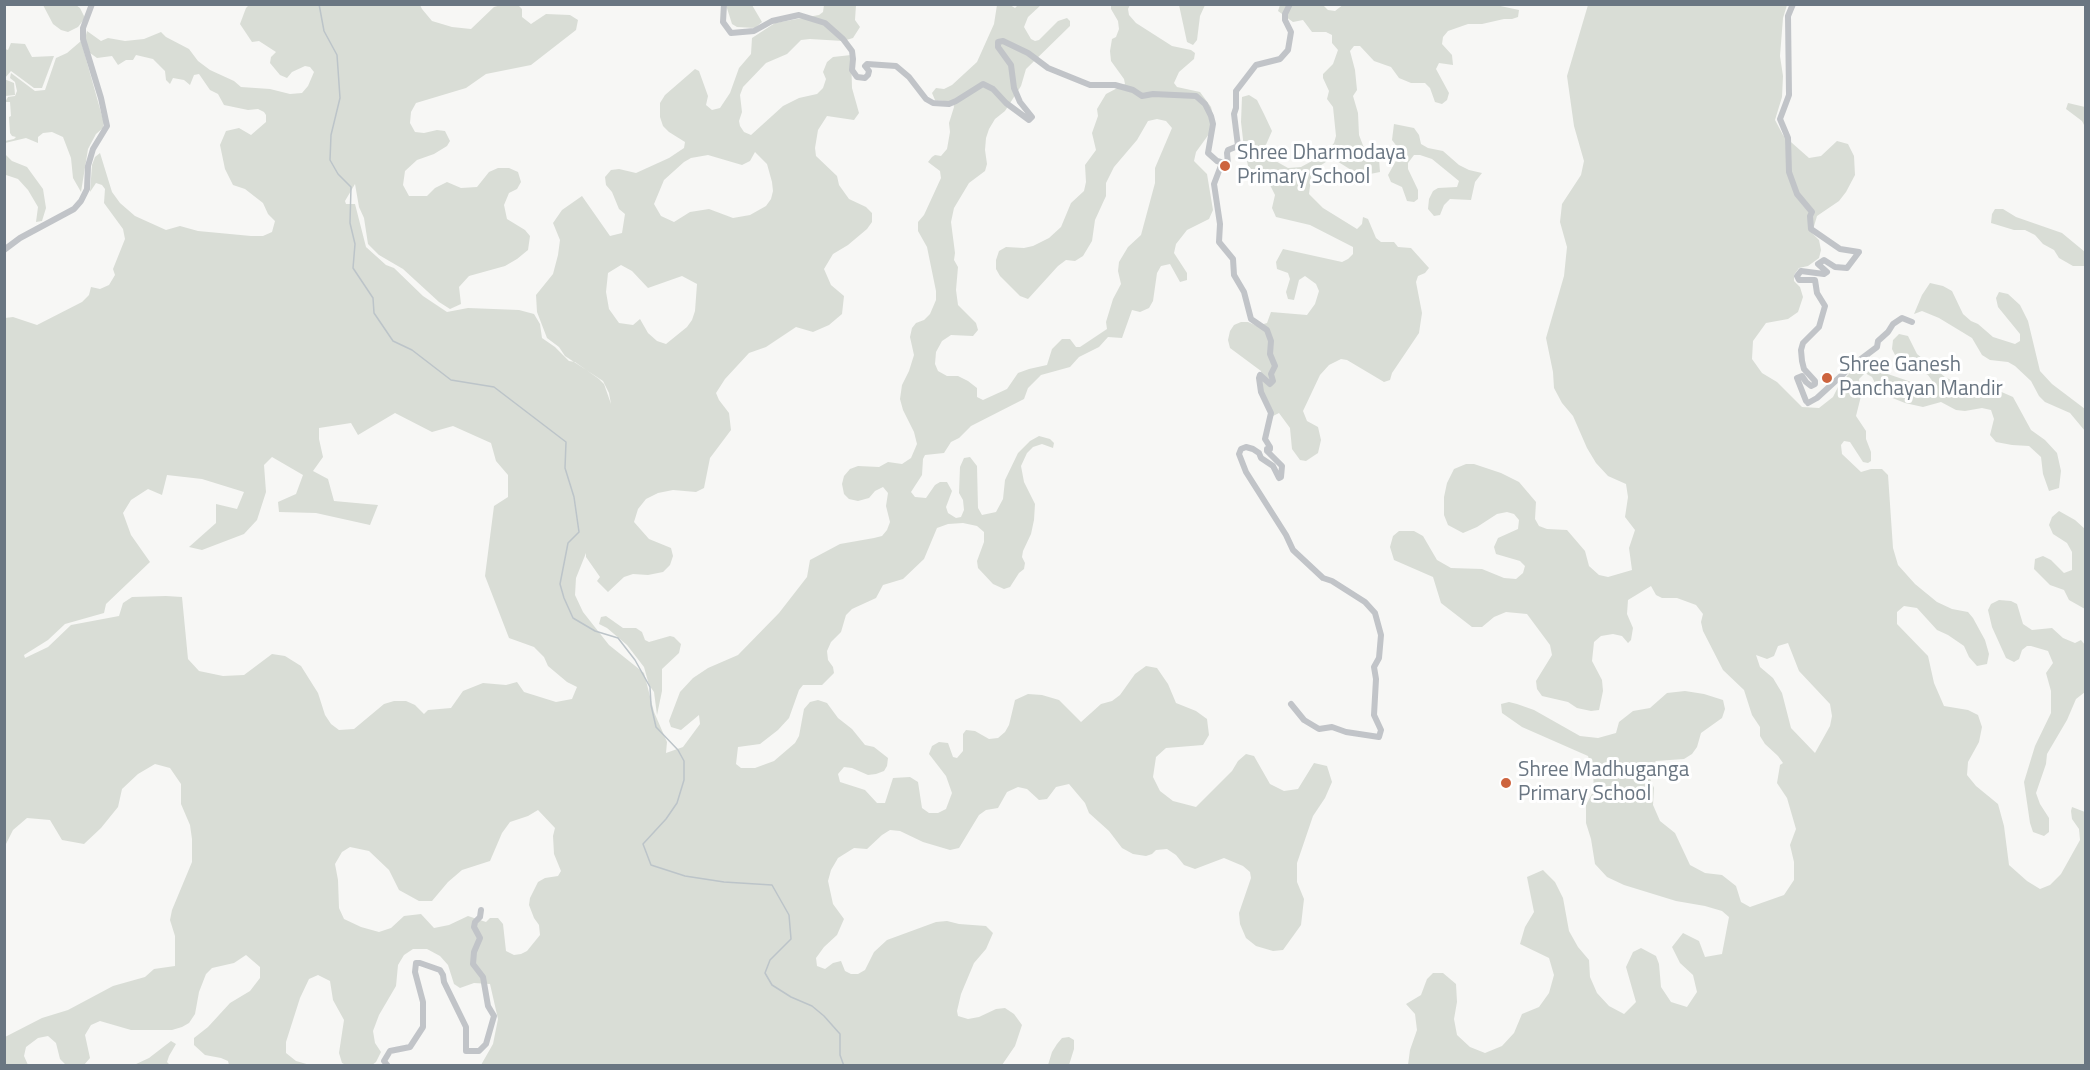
<!DOCTYPE html>
<style>
body{margin:0}
#map{position:relative;width:2090px;height:1070px;overflow:hidden;background:#f7f7f5;font-family:"Titillium Web",sans-serif}
canvas{display:block}
.frame{position:absolute;inset:0;border:6px solid #6a7682;pointer-events:none}
</style>
<div id="map">
<canvas width="2090" height="1070"></canvas>
<div class="frame"></div>
</div>
<script>
const ctx = document.querySelector('canvas').getContext('2d');
ctx.lineJoin = 'round';
function fill(path, color) {
  ctx.fillStyle = color;
  ctx.fill(path, 'evenodd');
}
function shape(rows) {
  const path = new Path2D();
  for (const r of rows) {
    path.moveTo(r[0], r[1]);
    for (let i = 2; i < r.length; i += 2) path.lineTo(r[i], r[i + 1]);
  }
  return path;
}
function trace(path, color, width, dash) {
  ctx.strokeStyle = color;
  ctx.lineWidth = width;
  ctx.lineCap = dash ? 'butt' : 'round';
  ctx.setLineDash(dash || []);
  ctx.stroke(path);
}
function label(font, color, halo, rows, align = 'center') {
  ctx.font = font + ' "Titillium Web",sans-serif';
  ctx.lineWidth = 6;
  ctx.setLineDash([]);
  ctx.textBaseline = 'middle';
  ctx.strokeStyle = halo;
  ctx.fillStyle = color;
  for (const [text, x, y, turn = 0] of rows) {
    ctx.save();
    ctx.translate(x, y);
    ctx.rotate((+turn || 0) * Math.PI / 180);
    ctx.textAlign = isNaN(turn) ? turn : align;
    if (halo) ctx.strokeText(text, 0, 0);
    ctx.fillText(text, 0, 0);
    ctx.restore();
  }
}
const green = shape([
 [1344,4,1491,4,1519,10,1518,17,1512,19,1504,19,1482,24,1468,24,1448,31,1443,37,1442,44,1452,55,1453,65,1439,63,1436,69,1449,93,1447,100,1442,104,1435,102,1430,88,1425,83,1411,83,1399,78,1391,67,1374,61,1360,46,1354,46,1350,51,1355,70,1357,90,1353,96,1358,113,1359,135,1364,148,1373,152,1379,159,1380,172,1370,174,1356,173,1332,158,1312,171,1309,194,1323,208,1357,229,1362,224,1363,217,1368,219,1376,238,1381,242,1394,242,1398,247,1411,248,1429,268,1425,273,1418,276,1416,282,1422,313,1419,333,1392,373,1390,380,1384,382,1347,360,1341,359,1329,365,1320,375,1303,411,1307,421,1318,427,1321,440,1318,453,1306,461,1300,460,1292,449,1290,428,1279,413,1273,416,1263,391,1261,371,1230,348,1228,340,1230,331,1234,325,1241,322,1248,322,1257,326,1267,323,1271,312,1307,315,1315,304,1319,291,1316,284,1305,276,1299,280,1294,300,1288,299,1286,292,1290,279,1288,273,1277,269,1276,262,1283,249,1342,262,1348,259,1353,254,1353,247,1310,225,1276,217,1272,208,1275,195,1269,183,1249,170,1244,148,1241,122,1242,97,1249,95,1257,100,1264,114,1272,131,1265,147,1272,159,1288,168,1301,167,1325,154,1334,143,1336,136,1333,107,1327,99,1329,91,1323,78,1323,74,1333,64,1338,50,1332,43,1332,35,1326,32,1312,32,1303,20,1293,22,1278,11,1280,5,1323,5,1328,10,1335,11],
 [43,5,76,5,80,8,85,18,78,27,68,32,61,30,53,24],
 [249,5,420,5,422,9,432,21,452,27,471,29,494,7,501,5,518,5,522,9,522,17,531,24,546,14,570,15,578,20,576,30,531,65,486,74,466,88,416,103,411,112,410,123,415,132,424,133,437,130,445,131,450,141,447,146,434,154,417,160,405,171,403,185,409,196,427,196,435,188,447,182,461,188,477,187,489,172,498,168,509,168,518,172,521,182,517,189,509,193,504,205,507,219,525,230,530,236,528,250,517,259,505,266,469,276,459,287,461,304,450,309,439,302,403,269,379,255,368,244,364,218,359,207,355,184,345,201,346,204,355,204,366,247,386,265,394,268,423,296,447,312,468,308,519,310,534,314,540,324,542,338,555,347,569,361,575,362,599,379,604,384,611,404,609,393,603,381,565,356,559,347,547,338,537,312,536,295,553,274,558,255,560,240,553,223,562,210,582,196,610,236,622,233,625,214,619,209,612,192,606,185,605,177,611,170,619,169,636,173,669,158,684,148,685,142,669,132,663,126,660,117,660,103,665,95,695,69,699,71,708,96,706,105,712,110,720,108,730,93,739,68,751,54,752,38,775,23,819,15,823,12,824,5,856,5,855,20,860,27,853,38,843,41,810,39,801,40,787,54,766,63,743,87,740,95,742,112,739,121,740,126,744,132,751,135,783,106,799,98,817,94,823,88,826,79,823,72,827,62,833,57,851,55,852,88,859,113,854,120,827,116,818,130,815,148,816,156,837,176,839,185,849,199,866,207,872,213,872,222,867,229,848,245,833,254,824,269,831,285,844,296,842,314,829,325,813,332,796,327,766,347,749,353,725,379,716,393,719,400,729,413,731,430,710,458,704,488,696,492,673,490,658,493,646,499,638,509,634,522,649,539,671,548,673,556,670,565,663,572,648,575,633,574,624,577,608,592,597,581,600,577,586,557,586,553,576,578,575,595,583,612,609,645,644,673,654,712,667,742,666,753,683,747,700,724,699,715,681,730,671,727,669,721,680,692,693,678,708,668,738,655,779,613,807,577,810,560,840,544,874,538,882,536,887,530,890,522,886,506,888,493,883,487,875,491,869,498,858,501,849,499,844,494,842,484,844,476,850,469,858,466,879,467,888,462,902,464,911,458,917,444,914,432,903,410,900,399,902,385,909,371,914,355,910,337,912,328,916,323,924,320,930,314,936,300,936,291,927,247,918,231,918,222,924,215,941,178,940,171,928,162,932,157,935,155,941,156,947,149,950,132,949,123,954,107,953,102,935,100,932,93,936,88,944,89,952,85,977,62,994,24,997,5,1010,5,1015,8,1018,5,1041,5,1028,17,1024,27,1031,39,1035,41,1039,40,1058,21,1067,18,1070,21,1070,26,1026,69,1021,86,1005,111,995,119,989,129,986,138,985,150,987,164,985,171,969,183,954,208,951,222,955,253,954,260,958,267,956,290,958,305,976,323,978,330,973,336,951,335,942,341,936,352,935,364,938,371,947,376,958,376,968,381,977,388,977,397,983,400,1007,389,1018,373,1029,369,1047,365,1052,349,1062,339,1070,339,1076,347,1080,347,1107,329,1106,322,1113,299,1121,284,1118,271,1119,262,1128,247,1141,235,1155,183,1155,168,1172,128,1166,121,1157,119,1148,121,1137,140,1114,167,1106,183,1106,196,1095,220,1092,241,1083,256,1075,261,1066,260,1058,266,1028,299,1020,296,1000,276,996,269,996,260,999,251,1006,247,1024,248,1033,246,1049,238,1061,227,1071,203,1084,191,1086,182,1085,165,1096,150,1092,133,1098,116,1097,109,1106,94,1125,84,1124,79,1111,61,1110,51,1112,39,1116,37,1119,29,1118,21,1111,9,1111,5,1130,5,1128,9,1129,15,1136,23,1172,46,1191,50,1195,53,1194,59,1179,72,1174,83,1177,87,1200,92,1211,107,1213,115,1209,134,1196,152,1194,161,1207,174,1213,210,1209,219,1187,230,1176,244,1174,253,1187,273,1187,280,1180,282,1170,264,1161,266,1157,273,1153,301,1149,308,1140,312,1132,310,1122,338,1108,337,1099,347,1079,357,1070,367,1041,375,1028,388,1024,399,971,426,959,438,951,442,944,453,925,455,923,459,922,475,911,492,915,497,926,498,935,485,940,482,947,482,952,491,946,507,948,513,956,518,961,517,964,510,963,500,959,493,960,467,964,458,970,457,977,466,978,508,982,515,996,512,1003,499,1005,480,1018,453,1030,441,1039,436,1050,439,1054,443,1053,448,1042,444,1033,447,1027,453,1021,466,1024,482,1035,504,1034,520,1031,534,1023,551,1022,557,1025,563,1024,569,1019,573,1010,587,1004,589,993,584,978,568,977,561,984,542,984,532,977,526,963,523,948,524,937,528,924,559,903,579,883,585,876,598,852,609,846,615,841,632,831,642,827,651,828,660,833,667,834,673,822,685,803,685,799,690,789,718,778,730,760,744,738,747,736,764,741,768,755,768,774,761,795,743,799,736,804,709,810,702,818,700,827,703,838,718,852,729,865,745,874,747,888,758,887,766,884,771,876,774,868,775,852,768,844,767,838,774,840,782,865,790,877,803,885,803,893,778,910,777,918,782,922,808,929,813,938,813,946,809,952,793,946,776,929,754,932,746,939,742,948,743,953,757,957,758,963,751,963,734,966,730,975,731,989,739,998,738,1005,732,1009,725,1015,700,1028,694,1042,695,1059,700,1081,722,1101,704,1112,701,1120,695,1135,674,1146,666,1157,668,1168,684,1176,703,1196,711,1207,719,1209,735,1203,745,1166,748,1156,757,1153,777,1160,791,1173,801,1196,807,1232,771,1238,761,1246,754,1254,756,1270,784,1284,791,1298,789,1314,763,1327,766,1332,782,1325,798,1313,816,1297,863,1297,882,1304,899,1301,925,1283,950,1273,951,1256,946,1246,938,1240,924,1239,913,1251,878,1250,872,1243,866,1224,858,1195,869,1184,865,1176,855,1167,849,1156,850,1152,854,1146,856,1133,854,1122,848,1109,831,1089,813,1085,803,1069,784,1056,787,1047,799,1039,800,1027,789,1018,787,1007,792,998,808,986,810,979,815,959,848,950,850,923,842,900,831,890,830,882,835,867,849,854,848,838,858,831,870,828,881,833,904,844,919,837,935,824,947,816,958,817,966,825,969,833,963,841,961,845,971,851,974,858,974,865,970,874,952,887,940,936,922,947,921,959,924,986,926,993,933,986,949,974,963,961,994,957,1011,958,1016,968,1019,979,1017,996,1009,1005,1008,1014,1014,1022,1025,1015,1046,1002,1065,481,1065,493,1044,498,1019,490,984,474,983,460,988,454,984,448,965,440,956,427,949,413,949,404,955,398,965,396,986,379,1015,373,1031,375,1043,381,1052,376,1062,372,1065,346,1065,342,1063,339,1053,344,1020,333,1000,330,981,318,975,309,979,300,998,286,1042,286,1053,296,1061,310,1065,229,1065,228,1061,221,1058,205,1055,194,1045,194,1038,208,1027,230,1003,250,991,260,978,260,967,246,955,234,963,212,968,206,974,199,992,195,1014,189,1023,182,1027,172,1030,131,1030,100,1021,91,1025,85,1035,90,1058,84,1065,66,1065,60,1059,56,1043,48,1036,38,1038,26,1047,24,1056,28,1065,5,1065,5,1037,42,1018,68,1010,113,986,145,977,154,969,175,966,175,936,170,920,172,910,192,862,192,839,190,825,181,804,181,784,170,768,155,764,138,774,122,789,118,807,101,828,84,844,62,840,50,820,27,818,13,830,5,846,5,318,13,317,37,325,82,302,89,295,91,287,100,289,109,285,115,275,113,269,125,239,123,229,104,203,105,189,102,185,96,183,90,192,92,165,95,157,100,153,112,192,120,203,135,216,166,230,180,226,198,231,251,236,263,236,272,232,275,221,268,214,263,203,245,189,233,185,225,169,220,145,226,131,239,128,251,135,266,122,266,115,264,112,258,109,248,110,224,105,218,94,210,90,199,74,194,75,190,85,184,80,173,78,170,84,166,80,165,71,153,59,136,55,133,60,126,60,118,65,112,56,97,58,90,53,85,39,87,31,101,41,108,38,125,41,144,39,161,32,166,37,189,49,198,61,210,70,234,81,241,87,270,89,290,94,302,93,308,86,314,72,310,67,305,66,292,72,287,78,280,75,270,63,271,57,276,52,259,41,252,42,240,24,246,8],
 [755,152,767,164,772,182,773,191,771,199,766,206,750,215,733,218,709,209,690,212,674,222,661,216,654,204,664,180,684,162,691,158,708,155,742,165,750,161],
 [621,265,632,271,648,288,682,276,697,284,695,311,692,320,687,327,666,344,657,341,648,333,640,319,633,325,619,323,609,309,606,292,608,273],
 [395,413,432,432,453,426,491,443,496,461,508,475,508,497,494,506,485,576,509,638,534,647,544,657,548,666,567,682,577,687,572,699,556,702,524,692,517,682,506,685,483,683,463,691,451,708,428,710,424,714,415,705,406,701,394,701,384,704,354,729,339,730,331,724,325,715,318,693,301,666,285,656,272,654,244,675,223,676,199,671,188,659,182,597,166,596,132,597,123,603,119,616,71,625,48,647,25,658,24,655,48,640,65,624,104,613,106,604,150,562,131,535,123,513,131,500,148,489,162,495,167,475,202,479,244,492,237,509,216,504,216,523,189,547,202,550,244,534,257,520,266,492,264,465,272,457,303,475,296,494,278,502,279,512,316,513,370,525,378,505,334,501,328,479,313,471,323,457,319,439,319,428,351,423,358,435],
 [538,810,555,828,553,836,554,854,561,871,558,876,545,878,538,882,530,898,529,905,534,918,539,925,540,935,527,951,521,954,514,955,506,951,503,924,498,918,490,918,486,922,468,916,449,925,434,928,421,914,404,916,391,928,379,932,361,927,344,919,339,908,338,880,335,864,342,852,350,847,369,851,389,870,399,890,419,901,432,901,448,882,462,870,490,861,502,833,510,822,528,816],
 [726,5,752,5,762,22,755,28,737,27,732,24],
 [1179,5,1205,5,1200,16,1197,40,1193,45,1187,42],
 [1588,5,1787,5,1783,18,1780,56,1783,76,1782,97,1775,120,1783,135,1809,158,1821,156,1837,141,1848,144,1854,156,1855,175,1846,192,1839,201,1817,216,1812,233,1819,240,1821,250,1819,258,1808,266,1799,268,1794,275,1794,281,1800,287,1803,297,1798,312,1788,319,1766,323,1753,341,1752,359,1762,373,1777,382,1802,407,1819,408,1833,397,1839,385,1856,366,1870,356,1868,365,1876,370,1926,387,1933,382,1928,375,1896,357,1892,349,1893,340,1899,334,1908,336,1917,354,1945,377,1961,385,1997,390,2013,397,2031,430,2045,440,2057,453,2061,471,2059,488,2049,491,2043,474,2041,457,2029,446,2012,445,1996,442,1990,435,1994,419,1991,410,1982,408,1965,411,1956,410,1941,402,1923,407,1905,403,1880,393,1872,377,1865,373,1859,379,1861,396,1856,416,1866,431,1866,439,1871,452,1871,461,1868,463,1863,462,1850,442,1844,441,1841,445,1842,454,1861,472,1871,469,1882,469,1888,475,1893,548,1898,565,1915,584,1937,602,1952,609,1968,612,1973,618,1985,640,1989,654,1987,664,1977,666,1969,657,1964,646,1948,635,1937,630,1917,608,1904,606,1897,612,1897,624,1928,656,1934,683,1944,706,1968,710,1978,715,1982,727,1979,742,1968,762,1967,775,1976,786,1998,804,2004,826,2009,865,2027,881,2040,889,2050,885,2061,874,2080,840,2079,829,2072,819,2071,811,2072,807,2085,812,2085,1065,1408,1065,1410,1050,1417,1030,1415,1014,1406,1004,1421,995,1427,979,1433,973,1443,973,1456,984,1457,1002,1454,1019,1457,1035,1470,1047,1485,1053,1502,1046,1514,1033,1522,1014,1539,1007,1549,993,1554,975,1549,958,1520,944,1525,927,1534,912,1527,877,1543,870,1555,882,1563,898,1569,931,1578,947,1589,960,1590,977,1597,993,1609,1006,1624,1014,1636,1002,1626,967,1633,952,1641,948,1656,956,1659,964,1661,987,1671,1002,1687,1007,1697,992,1693,975,1680,963,1672,947,1683,933,1699,941,1705,957,1722,954,1729,917,1722,911,1705,906,1676,901,1624,885,1607,877,1595,864,1591,839,1586,823,1586,805,1594,790,1593,772,1588,756,1522,727,1502,713,1501,704,1509,702,1517,704,1534,710,1580,736,1598,738,1616,733,1619,722,1633,711,1650,708,1667,693,1685,691,1704,694,1723,700,1725,709,1722,718,1701,733,1697,747,1692,754,1684,759,1656,761,1650,767,1649,776,1654,788,1653,805,1660,821,1675,833,1690,865,1705,873,1722,875,1736,886,1741,902,1750,907,1784,895,1794,880,1794,862,1790,845,1796,829,1787,798,1777,783,1780,765,1783,763,1778,756,1765,744,1760,736,1760,727,1752,715,1744,690,1723,670,1703,631,1701,622,1703,614,1696,605,1677,598,1662,598,1656,595,1651,586,1628,600,1627,614,1633,628,1631,640,1628,643,1622,636,1613,634,1601,636,1594,642,1592,661,1602,680,1603,691,1599,710,1591,711,1577,708,1568,702,1542,696,1537,689,1536,681,1552,655,1550,645,1527,614,1506,612,1494,617,1482,627,1472,627,1441,603,1433,577,1394,560,1390,547,1393,536,1399,531,1414,531,1423,536,1437,560,1451,568,1482,569,1504,578,1516,579,1523,573,1525,566,1520,561,1496,554,1494,547,1498,538,1518,529,1519,520,1514,514,1507,512,1497,514,1477,527,1463,533,1448,525,1444,515,1444,497,1447,483,1454,469,1466,464,1474,464,1501,473,1519,482,1536,502,1535,519,1539,526,1547,529,1567,530,1585,551,1589,566,1599,575,1608,577,1632,570,1629,548,1635,530,1625,517,1628,497,1626,484,1608,476,1596,463,1587,448,1573,416,1562,403,1554,388,1553,372,1546,338,1564,276,1567,247,1560,222,1562,204,1581,175,1584,161,1574,126,1567,76],
 [1788,643,1799,671,1830,704,1832,716,1830,726,1815,753,1791,728,1782,693,1773,678,1760,667,1756,655,1767,659,1774,656,1778,646],
 [81,41,104,123,103,128,96,134,88,149,81,192,73,178,71,158,63,137,52,132,43,133,38,137,38,143,26,138,5,143,5,141,14,139,16,137,12,136,10,133,9,117,11,116,10,102,5,102,8,97,15,96,17,91,15,82,10,78,11,73,35,91,45,90,56,58,67,53],
 [11,43,25,44,32,57,54,56,42,88,34,88,11,71,5,78,5,49,8,50],
 [4,79,14,83,15,95,5,96],
 [2068,103,2085,107,2085,127,2082,121,2066,109],
 [1394,124,1414,128,1419,135,1421,144,1428,148,1443,151,1459,165,1469,170,1482,173,1475,182,1471,200,1450,199,1444,205,1440,215,1434,216,1428,209,1429,199,1433,191,1438,188,1457,187,1459,181,1432,159,1420,155,1414,155,1408,163,1408,169,1418,190,1418,199,1414,202,1407,201,1402,187,1391,182,1388,175,1401,152,1392,140],
 [5,154,12,161,27,167,43,189,46,208,42,221,36,222,38,207,28,190,18,179,6,175],
 [1995,209,2003,209,2016,217,2062,233,2085,252,2085,266,2073,266,2059,258,2054,250,2043,244,2035,235,2025,230,2014,230,1991,223,1992,214],
 [1930,283,1943,286,1952,291,1963,314,1971,321,1978,324,1993,337,2015,344,2020,341,2020,334,1998,307,1996,298,1999,292,2008,294,2020,305,2028,321,2040,371,2052,384,2085,409,2085,431,2070,413,2045,402,2039,396,2031,381,2015,366,2008,362,1990,360,1982,355,1972,338,1939,318,1922,311,1914,314,1922,295],
 [2059,511,2075,520,2085,529,2085,609,2069,600,2064,590,2050,585,2034,569,2035,559,2043,556,2051,560,2064,573,2072,570,2072,552,2067,543,2053,534,2049,525,2052,517],
 [1999,600,2011,601,2017,604,2023,624,2032,630,2052,628,2063,638,2075,643,2081,640,2085,645,2085,692,2076,699,2067,720,2047,754,2046,764,2036,793,2040,804,2049,818,2049,832,2044,836,2033,832,2030,823,2024,782,2035,746,2051,713,2051,691,2046,673,2053,663,2048,651,2031,646,2027,646,2022,650,2019,659,2014,662,2006,658,1992,627,1988,610,1991,604],
 [606,616,623,628,636,628,642,632,645,640,649,642,670,636,674,637,681,644,679,653,662,669,662,691,657,715,654,692,649,685,644,667,627,645,607,628,599,624,601,617],
 [1069,1037,1074,1040,1074,1049,1069,1065,1048,1065,1052,1052,1057,1044,1062,1038],
 [171,1041,176,1044,169,1056,167,1062,170,1065,134,1065,149,1058]
]);
const stream = shape([
 [319,4,324,31,337,55,338,69,340,98,331,135,330,160,338,174,351,187,350,223,355,244,353,268,373,298,374,313,393,341,412,350,451,380,494,387,566,442,565,468,574,497,579,532,568,543,560,584,564,598,573,618,595,631,618,638,635,660,650,687,651,705,656,727,678,750,684,761,684,780,677,803,666,819,643,844,651,865,685,876,724,882,772,885,789,915,791,939,770,960,765,973,772,985,791,997,812,1006,824,1016,840,1034,840,1055,844,1066]
]);
const minor = shape([
 [724,4,723,22,731,33,754,31,772,21,799,15,825,23,843,39,852,51,853,59,852,70,857,77,865,78,868,75,869,71,865,66,867,64,896,66,909,77,926,99,933,103,949,104,956,101,983,84,993,89,1006,103,1029,120,1032,117,1020,102,1014,88,1011,65,998,47,998,42,1003,41,1028,53,1048,68,1090,85,1115,85,1133,90,1142,96,1153,94,1196,96,1205,104,1211,116,1213,124,1208,153,1217,161,1228,164,1227,153,1228,150,1238,146,1234,114,1236,108,1236,91,1256,65,1280,59,1288,50,1291,32,1285,20,1285,14,1290,4],
 [1793,4,1788,16,1789,95,1780,119,1788,138,1789,172,1797,194,1812,212,1810,216,1811,229,1840,249,1859,252,1847,268,1835,267,1824,260,1818,264,1827,272,1824,274,1801,271,1797,276,1799,280,1815,280,1817,293,1825,306,1819,327,1803,343,1801,350,1802,361,1804,369,1815,381,1815,384,1811,386,1806,382,1802,376,1797,378,1806,401],
 [1222,163,1214,184,1220,224,1219,242,1233,259,1234,275,1244,292,1251,319,1267,330,1271,341,1270,354,1275,366,1271,374,1273,381,1270,384,1260,375,1259,378,1261,392,1271,413,1265,439,1270,447,1270,449,1267,449,1267,451,1282,466,1281,477,1279,478,1273,466,1261,458,1259,453,1253,449,1246,447,1241,449,1239,454,1246,472,1286,535,1293,550,1323,578,1332,581,1365,602,1375,613,1381,635,1379,658,1374,667,1376,679,1374,715,1381,730,1379,737,1346,732,1332,727,1319,729,1304,720,1291,704],
 [4,250,20,238,74,209,81,201,87,189,88,166,93,149,107,126,101,98,83,39,83,28,92,4],
 [1808,403,1817,398,1853,365,1877,347,1878,341,1888,332,1893,324,1902,318,1912,322],
 [388,1066,384,1061,390,1051,410,1047,423,1027,423,1002,415,972,416,963,420,963,440,970,443,975,444,982,466,1027,466,1051,479,1051,486,1044,494,1016,488,1006,483,977,473,964,474,952,480,938,474,927,475,922,480,917,481,910]
]);
const markers = [
 [1225,166,6,"#cd643e"],
 [1827,378,6,"#cd643e"],
 [1506,783,6,"#cd643e"]
];
const poiNames = [
 ["Shree Dharmodaya",1237,154],
 ["Primary School",1237,178],
 ["Shree Ganesh",1839,366],
 ["Panchayan Mandir",1839,390],
 ["Shree Madhuganga",1518,771],
 ["Primary School",1518,795]
];
fill(green, '#d9ddd6');
trace(stream, '#bcc4c9', 1.5);
trace(minor, '#c1c4c8', 6);
for (const [x, y, r, color] of markers) {
  const dot = new Path2D();
  dot.arc(x, y, r, 0, 2 * Math.PI);
  ctx.fillStyle = color;
  ctx.fill(dot);
  trace(dot, '#fff', 2);
}
label('21px', '#6a7682', '#fff', poiNames, 'left');
</script>
